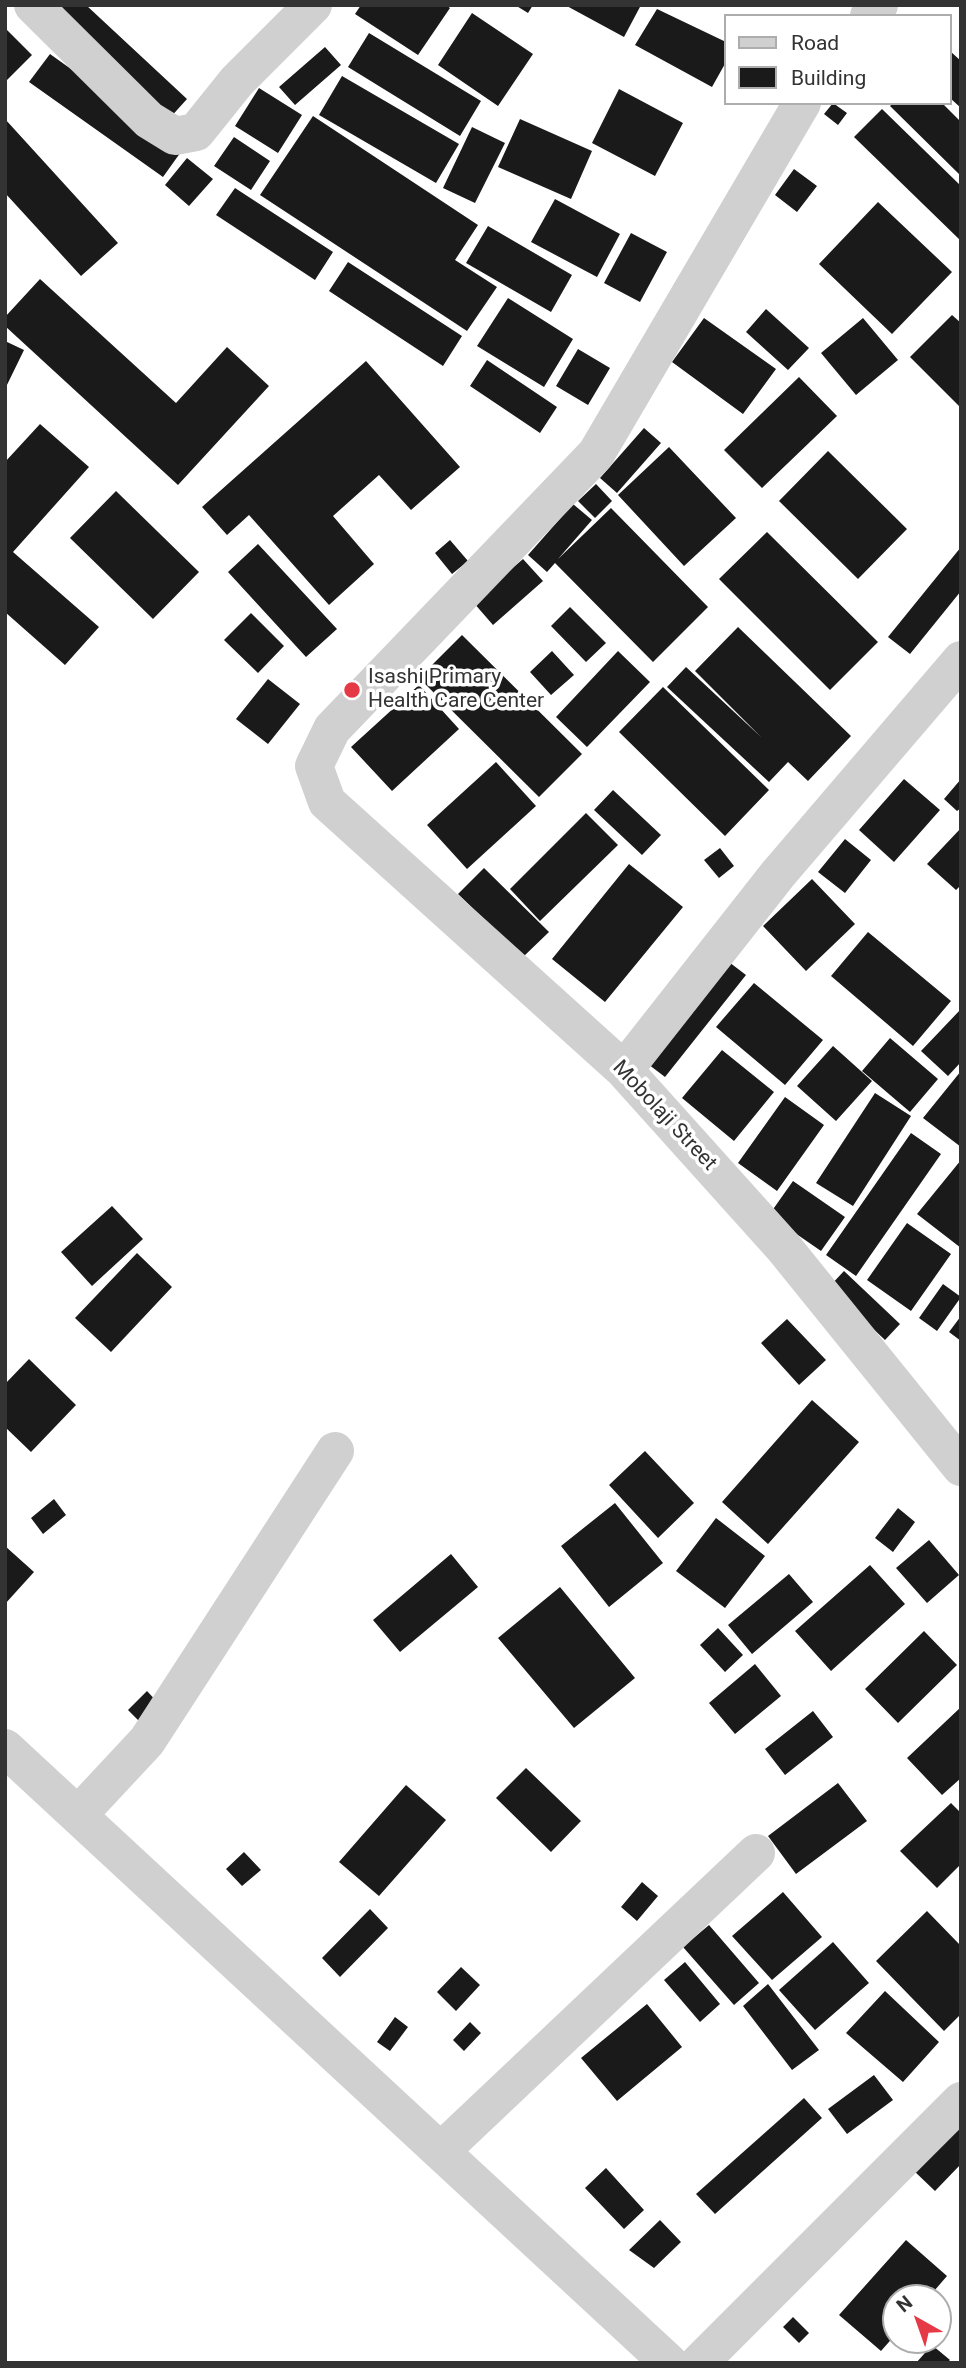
<!DOCTYPE html>
<style>
body{margin:0}
#map{position:relative;width:966px;height:2368px;overflow:hidden;background:#fff;font-family:Roboto,sans-serif}
canvas{display:block}
.frame{position:absolute;inset:0;border:7px solid #333;pointer-events:none}
.legend{position:absolute;left:724px;top:14px;width:228px;height:91px;box-sizing:border-box;background:#fff;border:2px solid #adadad;margin:0;padding:9px 12px;list-style:none;font-size:21px;color:#333}
.legend li{display:flex;align-items:center;gap:14px;height:35px}
.legend b{width:35px;border:2px solid #adadad}
.north{position:absolute;left:882px;top:2284px;width:70px;height:70px;box-sizing:border-box;background:#fff;border:2px solid #adadad;border-radius:50%;rotate:320deg;font-size:19px;font-weight:700;line-height:28px;text-align:center;color:#333}
.north::after{content:'';display:block;margin:auto;width:24px;height:32px;background:#e63946;clip-path:polygon(50% 0,100% 100%,50% 72%,0 100%)}
</style>
<div id="map">
<canvas width="966" height="2368"></canvas>
<div class="frame"></div>
<ul class="legend">
<li><b style="height:9px;background:#d0d0d0"></b>Road</li>
<li><b style="height:19px;background:#1a1a1a"></b>Building</li>
</ul>
<div class="north">N</div>
</div>
<script>
const ctx = document.querySelector('canvas').getContext('2d');
ctx.lineJoin = 'round';
function fill(path, color) {
  ctx.fillStyle = color;
  ctx.fill(path, 'evenodd');
}
function shape(rows) {
  const path = new Path2D();
  for (const r of rows) {
    path.moveTo(r[0], r[1]);
    for (let i = 2; i < r.length; i += 2) path.lineTo(r[i], r[i + 1]);
  }
  return path;
}
function trace(path, color, width, dash) {
  ctx.strokeStyle = color;
  ctx.lineWidth = width;
  ctx.lineCap = dash ? 'butt' : 'round';
  ctx.setLineDash(dash || []);
  ctx.stroke(path);
}
function label(font, color, halo, rows, align = 'center') {
  ctx.font = font + ' Roboto,sans-serif';
  ctx.lineWidth = 7;
  ctx.setLineDash([]);
  ctx.textBaseline = 'middle';
  ctx.strokeStyle = halo;
  ctx.fillStyle = color;
  for (const [text, x, y, turn = 0] of rows) {
    ctx.save();
    ctx.translate(x, y);
    ctx.rotate((+turn || 0) * Math.PI / 180);
    ctx.textAlign = isNaN(turn) ? turn : align;
    if (halo) ctx.strokeText(text, 0, 0);
    ctx.fillText(text, 0, 0);
    ctx.restore();
  }
}
const building = shape([
 [49,5,86,5,187,99,168,120],
 [361,5,446,5,450,8,418,55,355,14],
 [515,5,533,5,528,13],
 [565,5,641,5,624,37],
 [657,9,726,42,726,62,712,87,635,45],
 [472,13,533,54,498,106,438,65],
 [5,28,32,55,5,82],
 [369,33,481,101,460,136,348,67],
 [325,47,341,65,295,105,279,87],
 [950,51,961,61,961,108,950,98],
 [50,54,183,149,163,177,29,82],
 [342,76,459,144,436,183,319,115],
 [259,88,302,115,278,153,235,126],
 [619,89,683,123,655,176,592,143],
 [833,103,847,113,838,125,824,114],
 [893,103,942,103,961,122,961,176,890,106],
 [882,109,961,186,961,241,854,137],
 [313,116,478,225,455,260,497,287,467,331,260,195],
 [5,119,118,243,81,276,5,193],
 [520,119,592,151,571,199,498,167],
 [472,127,505,143,475,203,443,188],
 [234,137,270,161,251,190,214,166],
 [187,158,213,179,189,206,165,185],
 [794,169,817,186,797,212,775,195],
 [235,188,333,252,315,280,216,215],
 [555,199,620,234,597,277,531,242],
 [878,202,952,272,892,334,819,264],
 [488,226,572,275,551,312,466,263],
 [631,233,667,252,640,302,604,283],
 [348,262,462,336,443,366,329,291],
 [40,279,176,403,227,347,269,386,178,485,5,326,5,317],
 [508,298,573,339,544,387,477,346],
 [766,309,809,348,788,370,746,332],
 [952,315,961,323,961,408,910,357],
 [704,318,776,369,743,414,672,362],
 [863,318,898,360,856,395,821,353],
 [5,341,24,350,5,389],
 [578,349,610,368,588,405,556,386],
 [487,360,557,407,540,433,470,386],
 [366,361,460,467,411,510,379,475,333,516,374,564,329,605,249,515,227,535,202,507],
 [799,377,837,416,762,488,724,450],
 [40,424,89,467,13,552,99,627,65,665,5,612,5,462],
 [644,428,661,443,617,493,600,478],
 [669,447,736,518,684,566,618,495],
 [828,451,907,529,858,579,779,501],
 [596,484,612,501,595,518,578,501],
 [116,491,199,572,153,619,70,538],
 [573,504,592,520,558,559,611,508,708,607,653,662,555,563,547,572,528,555],
 [767,532,878,642,830,690,719,579],
 [450,540,468,561,452,574,435,553],
 [258,544,337,629,306,657,228,572],
 [961,547,961,591,910,654,888,637],
 [523,559,543,581,493,625,473,602],
 [570,607,606,643,586,662,551,626],
 [251,613,284,646,258,673,224,640],
 [738,627,851,736,808,781,788,762,769,782,667,687,686,667,761,737,695,671],
 [462,635,582,754,539,797,419,678],
 [552,651,574,675,551,695,530,672],
 [618,651,650,682,587,747,556,717],
 [268,679,300,704,268,744,236,719],
 [419,685,459,729,392,791,351,747],
 [663,687,769,790,725,836,619,732],
 [496,762,536,806,467,869,427,825],
 [904,779,940,810,894,862,859,830],
 [961,779,961,808,957,811,944,799],
 [613,790,661,835,642,855,594,810],
 [586,813,618,845,540,921,510,889],
 [961,828,961,885,956,890,927,864],
 [845,839,871,860,845,893,818,872],
 [720,848,734,866,719,878,704,860],
 [629,864,683,907,605,1002,552,959],
 [484,868,549,932,523,957,458,894],
 [812,879,855,924,806,971,763,926],
 [868,932,951,1001,913,1046,831,976],
 [725,959,746,975,665,1077,644,1061],
 [754,983,823,1040,785,1085,716,1027],
 [961,1009,961,1062,948,1076,921,1051],
 [890,1038,938,1079,910,1112,862,1071],
 [833,1046,872,1081,836,1121,797,1086],
 [722,1050,774,1092,734,1141,682,1098],
 [961,1071,961,1147,923,1118],
 [875,1093,911,1116,853,1206,816,1183],
 [785,1097,824,1125,777,1191,738,1163],
 [911,1133,941,1154,856,1276,826,1255],
 [961,1160,961,1248,917,1214],
 [793,1181,845,1217,821,1251,769,1215],
 [112,1206,143,1239,92,1286,61,1252],
 [907,1223,951,1254,911,1311,867,1280],
 [137,1253,172,1287,111,1352,75,1318],
 [844,1271,900,1324,885,1340,829,1287],
 [943,1284,961,1297,937,1331,919,1318],
 [961,1316,961,1341,949,1332],
 [787,1319,826,1360,799,1385,761,1343],
 [29,1359,76,1405,31,1452,5,1427,5,1384],
 [812,1400,859,1442,768,1544,722,1502],
 [645,1451,694,1503,658,1538,609,1485],
 [54,1499,66,1515,43,1534,31,1518],
 [615,1503,663,1563,609,1607,561,1546],
 [898,1508,915,1522,893,1552,875,1538],
 [716,1518,765,1556,725,1608,676,1571],
 [929,1540,959,1575,927,1603,896,1568],
 [5,1546,34,1572,5,1604],
 [451,1554,478,1587,400,1652,373,1620],
 [870,1565,905,1604,831,1671,795,1631],
 [789,1574,813,1602,752,1654,728,1625],
 [560,1587,635,1678,574,1728,498,1638],
 [718,1628,743,1655,725,1672,700,1645],
 [924,1631,957,1665,898,1723,865,1689],
 [755,1664,781,1696,735,1734,709,1703],
 [147,1691,160,1705,141,1723,128,1710],
 [961,1707,961,1778,942,1795,907,1758],
 [813,1711,833,1737,785,1775,765,1749],
 [526,1768,581,1821,551,1852,496,1798],
 [838,1783,867,1821,796,1874,768,1836],
 [406,1785,446,1820,379,1896,339,1862],
 [951,1803,961,1813,961,1864,937,1888,900,1851],
 [244,1852,261,1870,242,1886,226,1869],
 [642,1882,658,1896,637,1921,621,1907],
 [783,1892,822,1937,772,1980,732,1936],
 [370,1909,388,1928,340,1977,322,1958],
 [927,1911,961,1946,961,2014,944,2031,876,1961],
 [709,1925,759,1983,734,2005,683,1947],
 [833,1942,869,1983,815,2030,779,1990],
 [685,1962,720,2004,700,2022,664,1980],
 [461,1967,480,1985,456,2011,437,1992],
 [768,1984,819,2050,792,2070,743,2006],
 [885,1991,939,2042,903,2082,846,2033],
 [647,2004,682,2047,617,2101,581,2058],
 [395,2017,408,2027,390,2051,377,2042],
 [470,2022,481,2033,464,2051,453,2040],
 [874,2075,893,2100,847,2134,828,2109],
 [804,2098,822,2118,715,2214,696,2194],
 [961,2122,961,2164,935,2191,912,2169],
 [606,2168,644,2210,624,2229,585,2188],
 [660,2220,681,2242,654,2268,629,2250],
 [906,2240,947,2276,928,2298,896,2298,896,2334,881,2351,839,2315],
 [793,2317,809,2333,799,2343,783,2327],
 [932,2345,950,2360,947,2363,916,2363]
]);
const minor = shape([
 [33,5,149,120,175,136,196,132,237,81,313,5],
 [869,16,879,5],
 [802,103,596,454,332,729,314,766,327,802,624,1070,784,1248,961,1467],
 [624,1070,778,874,961,660],
 [5,1748,669,2363],
 [78,1815,147,1741,335,1451],
 [441,2151,756,1853],
 [699,2363,961,2101]
]);
const markers = [
 [352,690,9,"#e63946"]
];
const poiNames = [
 ["Isashi Primary",368,678],
 ["Health Care Center",368,702]
];
const streetNames = [
 ["Mobolaji Street",664,1116,47]
];
fill(building, '#1a1a1a');
trace(minor, '#d0d0d0', 38);
for (const [x, y, r, color] of markers) {
  const dot = new Path2D();
  dot.arc(x, y, r, 0, 2 * Math.PI);
  ctx.fillStyle = color;
  ctx.fill(dot);
  trace(dot, '#fff', 2.5);
}
label('21px', '#333', '#fff', poiNames, 'left');
label('21px', '#333', '#fff', streetNames);
</script>
